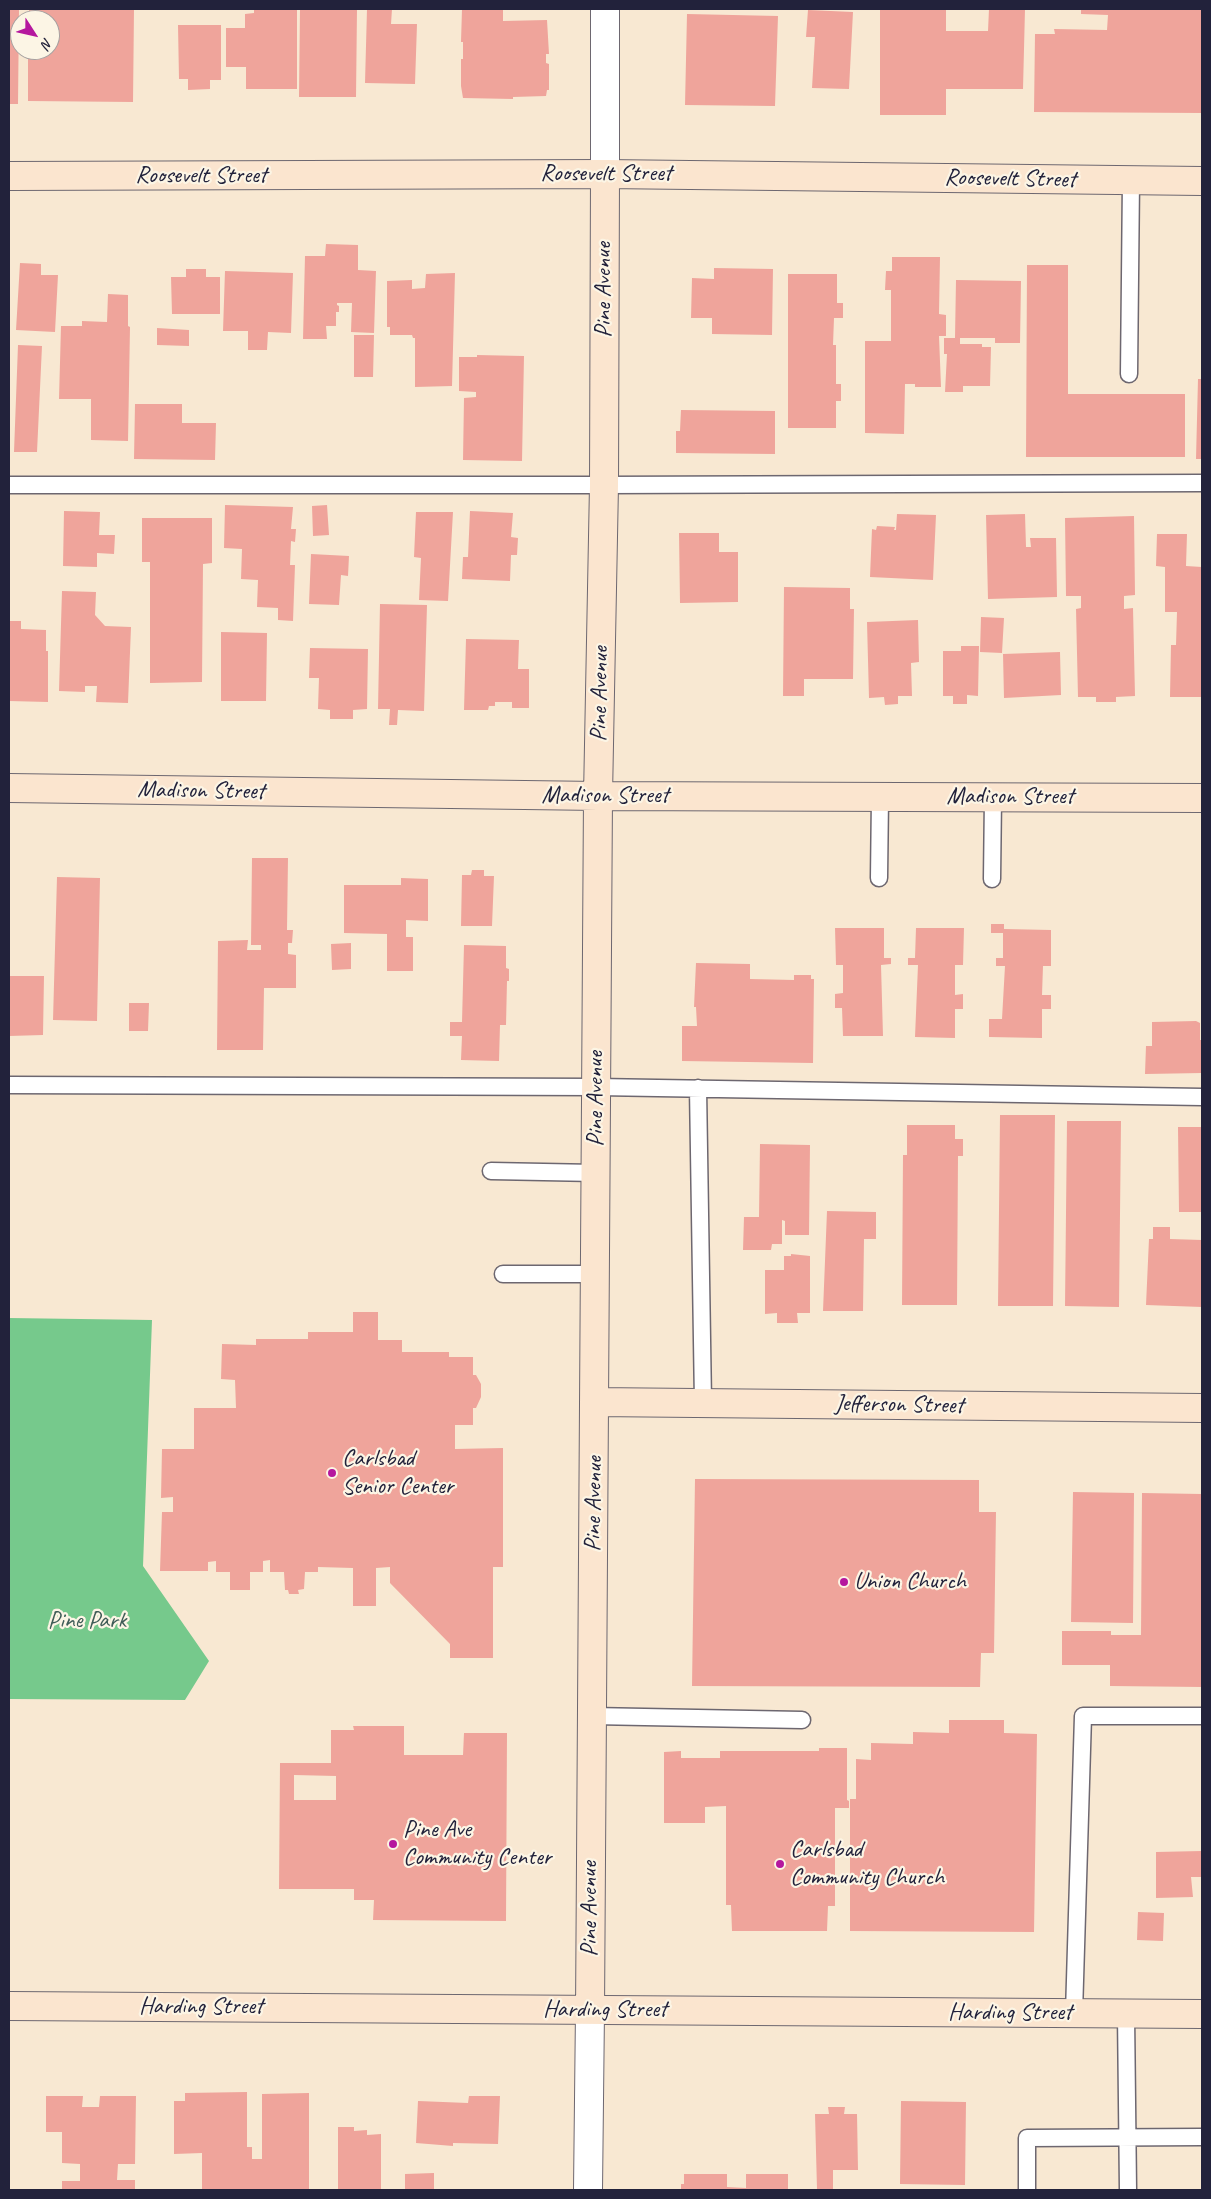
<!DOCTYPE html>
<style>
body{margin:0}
#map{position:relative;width:1211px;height:2199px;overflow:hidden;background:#f8e8d2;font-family:Caveat,sans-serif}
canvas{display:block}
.frame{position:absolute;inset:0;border:10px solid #22223b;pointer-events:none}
.north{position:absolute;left:10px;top:10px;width:50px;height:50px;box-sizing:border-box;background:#fcf5e5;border:1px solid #a5a1a1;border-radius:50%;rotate:125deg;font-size:14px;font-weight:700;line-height:20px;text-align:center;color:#22223b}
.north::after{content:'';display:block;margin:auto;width:18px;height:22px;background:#b5179e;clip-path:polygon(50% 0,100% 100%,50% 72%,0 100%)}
</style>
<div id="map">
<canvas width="1211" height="2199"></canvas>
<div class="frame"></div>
<div class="north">N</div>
</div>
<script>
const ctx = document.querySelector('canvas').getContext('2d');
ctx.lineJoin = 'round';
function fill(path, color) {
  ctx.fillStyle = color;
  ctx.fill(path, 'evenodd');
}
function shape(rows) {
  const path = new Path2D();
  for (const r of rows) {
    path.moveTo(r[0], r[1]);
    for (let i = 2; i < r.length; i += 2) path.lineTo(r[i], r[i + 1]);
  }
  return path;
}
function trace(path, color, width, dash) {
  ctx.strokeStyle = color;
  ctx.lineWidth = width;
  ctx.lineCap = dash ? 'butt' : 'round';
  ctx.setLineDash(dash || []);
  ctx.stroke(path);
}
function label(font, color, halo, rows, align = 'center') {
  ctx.font = font + ' Caveat,sans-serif';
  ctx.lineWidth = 4.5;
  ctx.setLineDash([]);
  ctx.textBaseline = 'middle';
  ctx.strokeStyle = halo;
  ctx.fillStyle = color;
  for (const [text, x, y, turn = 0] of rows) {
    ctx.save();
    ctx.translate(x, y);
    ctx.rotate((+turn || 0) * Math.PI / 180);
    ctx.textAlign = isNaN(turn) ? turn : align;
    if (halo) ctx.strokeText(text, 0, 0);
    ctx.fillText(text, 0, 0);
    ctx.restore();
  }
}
const green = shape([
 [9,1318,152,1320,143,1566,209,1661,185,1700,9,1699]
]);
const building = shape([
 [9,9,19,9,18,104,9,104],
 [29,9,134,9,133,102,28,101,28,50,50,50,50,20,29,20],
 [254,9,297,9,297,89,246,89,246,67,226,67,226,28,245,28,245,14,254,13],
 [300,9,357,9,356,97,299,97],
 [367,9,392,9,391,24,417,24,415,84,365,83],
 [462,9,503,9,503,21,547,20,549,54,546,54,546,63,549,64,549,90,547,90,546,96,513,97,513,99,463,98,461,86,461,59,463,59,463,42,461,42],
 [880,9,946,9,946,31,988,31,989,9,1025,9,1023,89,946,89,946,115,880,115],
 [1081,9,1202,9,1202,113,1034,112,1035,34,1055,34,1054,29,1107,30,1108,15,1081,14],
 [808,10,853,12,849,89,812,88,815,37,806,37],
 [687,14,778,16,775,106,685,105],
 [178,25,221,25,221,80,210,80,210,89,188,90,188,79,179,79],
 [326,244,358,245,358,270,376,271,374,333,351,332,352,303,337,303,337,305,339,306,339,312,336,312,336,326,326,326,327,339,303,339,305,256,325,256],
 [892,257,940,257,939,314,946,315,946,336,939,336,941,387,915,387,915,384,905,384,904,434,865,433,865,341,891,341,891,290,885,290,886,271,892,271],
 [20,263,41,264,41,275,58,275,55,332,16,330],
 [1027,265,1068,265,1068,394,1185,394,1185,457,1026,457],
 [714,268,773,269,772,335,712,334,712,318,691,318,692,278,714,279],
 [186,269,206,269,206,277,220,277,220,314,172,314,171,277,186,277],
 [225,271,293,273,291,333,268,332,267,350,248,350,248,331,223,331],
 [455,273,452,386,415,387,415,338,413,338,412,335,390,335,390,327,387,327,387,281,412,280,412,289,425,288,426,274],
 [788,274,837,274,837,303,843,303,843,318,834,318,833,345,836,345,836,384,841,384,841,401,836,401,836,428,788,428],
 [956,280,1021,281,1020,343,995,343,995,338,960,338,960,344,982,344,982,347,991,347,990,386,963,386,963,392,945,392,947,354,944,354,944,338,955,338],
 [108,294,128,295,128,326,130,327,128,441,91,440,91,399,59,399,61,326,82,326,82,321,107,322],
 [157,328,189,330,189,346,157,345],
 [354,335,374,335,373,377,354,377],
 [18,345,42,346,37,452,14,452],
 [477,355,524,356,522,461,463,460,464,398,476,397,476,392,459,391,459,357,477,357],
 [1198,379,1202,379,1202,459,1196,459],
 [135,404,182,404,182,423,216,423,215,460,134,459],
 [681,410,775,411,775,454,676,453,676,431,680,431],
 [225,505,293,507,291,529,296,529,295,542,291,541,290,565,295,565,293,621,278,620,278,608,257,607,258,580,241,579,242,549,224,548],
 [327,505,329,535,313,536,312,506],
 [64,511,100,512,99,535,115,535,114,554,97,553,97,567,63,566],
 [470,511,513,513,511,537,518,538,517,555,511,555,510,581,462,579,463,557,468,557],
 [416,512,453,512,448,601,419,600,421,558,414,557],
 [897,514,936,515,933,580,870,577,872,529,876,530,877,526,895,527,894,530,896,530],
 [1025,514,1026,547,1031,547,1030,538,1056,538,1057,597,988,599,986,515],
 [1134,516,1135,595,1124,596,1124,609,1133,608,1135,696,1116,697,1116,702,1096,702,1096,697,1078,697,1076,609,1081,608,1081,596,1066,596,1065,518],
 [142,518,212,518,212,563,203,564,202,682,150,683,150,562,142,562],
 [679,533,719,533,719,552,738,552,738,602,680,603],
 [1157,534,1187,534,1186,566,1202,567,1202,697,1170,697,1171,645,1176,645,1177,612,1165,612,1165,567,1156,566],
 [311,554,349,556,348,576,341,575,339,605,309,604],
 [784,587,850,588,850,609,854,609,853,679,804,679,804,696,783,696],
 [62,591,96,592,95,615,105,626,131,627,128,703,96,702,97,686,85,686,85,692,59,691],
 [380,604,427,605,424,711,398,710,397,725,389,725,390,709,378,709],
 [981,617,1004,618,1002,653,980,652],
 [918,620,919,662,911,663,912,696,898,696,898,704,885,705,884,697,869,698,867,622],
 [9,621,21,621,21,629,46,630,46,651,48,651,48,702,9,701],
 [221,632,267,633,266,701,221,701],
 [466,639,519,640,518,669,529,669,529,708,512,708,512,702,495,702,495,706,489,706,488,710,464,710],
 [961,646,979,646,978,696,967,695,967,704,953,704,953,696,943,696,943,651,961,651],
 [310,648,368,649,367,709,353,710,353,719,330,719,330,710,318,709,319,678,309,678],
 [1060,652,1061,695,1004,698,1003,654],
 [252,858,288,858,287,930,293,930,292,943,288,943,288,954,296,955,296,988,264,988,263,1050,217,1050,218,941,248,940,247,950,261,950,261,945,251,945],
 [472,870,484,870,484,876,494,876,492,926,461,926,462,875,471,875],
 [57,877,100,878,97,1021,53,1020],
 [401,878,428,879,428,921,406,920,406,937,413,937,413,971,387,971,387,934,344,933,344,885,401,885],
 [991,924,1004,924,1004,929,1051,930,1051,966,1043,966,1042,995,1051,995,1051,1009,1042,1009,1042,1038,989,1037,989,1019,1002,1019,1005,966,996,966,996,958,1003,958,1003,933,991,933],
 [835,928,884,928,884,958,891,958,891,964,881,965,883,1036,843,1036,842,1008,835,1008,835,994,843,993,843,965,836,965],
 [916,928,964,928,963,965,955,965,955,995,963,994,963,1009,955,1009,955,1038,915,1037,918,965,908,965,908,958,915,958],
 [351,943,351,969,332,970,331,944],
 [464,945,506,946,506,968,509,969,509,981,507,981,506,1025,500,1025,499,1061,461,1060,462,1036,450,1036,450,1022,462,1022],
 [696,963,750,964,750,979,794,980,794,975,811,975,811,979,814,979,813,1063,682,1061,682,1026,697,1026,696,1007,694,1007],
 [9,976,44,976,43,1035,9,1036],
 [129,1003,149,1003,148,1031,129,1031],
 [1196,1021,1200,1023,1200,1040,1202,1040,1202,1073,1145,1074,1146,1046,1152,1046,1152,1022],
 [1000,1115,1055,1115,1053,1306,998,1306],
 [1067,1121,1121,1121,1119,1307,1065,1306],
 [907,1125,955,1125,955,1139,963,1139,963,1156,958,1156,957,1305,902,1305,903,1155,907,1155],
 [1178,1127,1202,1127,1202,1212,1179,1212],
 [760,1144,810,1145,809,1235,785,1235,785,1221,782,1220,782,1244,772,1244,771,1250,743,1250,744,1217,759,1217],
 [827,1211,876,1212,876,1239,864,1239,863,1311,823,1311],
 [1153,1227,1170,1227,1170,1239,1202,1240,1202,1307,1146,1305,1149,1239,1153,1239],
 [791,1254,810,1256,810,1313,797,1313,798,1323,777,1323,777,1313,765,1314,765,1270,784,1270,784,1256,791,1256],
 [353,1312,378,1312,378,1340,402,1340,402,1352,449,1352,449,1357,473,1357,473,1375,476,1375,481,1384,481,1397,476,1408,473,1408,473,1425,455,1425,455,1449,503,1448,503,1567,493,1567,493,1658,450,1658,450,1644,390,1583,390,1567,376,1568,376,1606,353,1606,353,1568,318,1567,318,1572,305,1572,304,1589,298,1590,299,1594,289,1594,288,1590,285,1590,284,1572,270,1572,270,1560,263,1561,263,1572,250,1572,250,1590,230,1590,230,1572,216,1572,216,1561,208,1562,208,1571,160,1571,162,1512,173,1512,173,1497,161,1498,162,1449,194,1449,194,1408,236,1408,235,1380,221,1379,222,1344,256,1345,256,1339,308,1339,308,1332,353,1332],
 [695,1479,979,1480,979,1512,996,1512,994,1653,981,1653,980,1687,692,1686],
 [1073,1492,1134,1493,1133,1623,1071,1622],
 [1142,1493,1202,1494,1202,1687,1110,1686,1110,1665,1062,1665,1062,1631,1111,1631,1111,1635,1141,1635],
 [949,1720,1004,1720,1004,1733,1037,1734,1034,1932,850,1931,850,1799,856,1799,856,1759,871,1760,871,1743,913,1744,913,1732,949,1733],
 [353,1726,404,1726,404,1755,463,1755,464,1733,507,1733,506,1921,373,1920,374,1900,354,1900,354,1889,279,1889,280,1763,331,1763,331,1730,354,1730],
 [294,1775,336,1776,336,1800,294,1800],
 [819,1748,847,1748,847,1800,849,1801,849,1808,835,1808,835,1906,828,1906,827,1931,732,1931,731,1905,726,1905,726,1806,705,1807,705,1823,664,1823,664,1752,681,1751,681,1758,720,1758,720,1751,819,1751],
 [1202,1851,1202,1877,1191,1877,1193,1897,1156,1898,1156,1852],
 [1138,1912,1164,1913,1163,1941,1137,1940],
 [247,2092,247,2147,252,2147,252,2159,262,2159,262,2094,309,2093,309,2190,202,2190,202,2153,174,2154,174,2101,185,2101,185,2093],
 [46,2096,83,2096,82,2107,99,2107,100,2096,136,2096,135,2164,118,2164,117,2180,135,2180,135,2190,62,2190,62,2181,80,2181,80,2164,62,2163,62,2132,46,2132],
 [469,2096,500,2096,498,2144,453,2143,453,2146,416,2143,418,2101,468,2103],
 [901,2101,966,2102,965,2185,900,2184],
 [828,2107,845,2107,844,2114,857,2114,858,2170,833,2170,833,2189,817,2189,815,2114,829,2114],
 [338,2127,354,2127,354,2131,367,2130,367,2135,381,2134,381,2190,338,2190],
 [434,2173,434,2190,405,2190,405,2174],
 [684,2174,727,2174,727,2187,746,2188,746,2174,788,2174,788,2190,681,2190,681,2184,684,2184]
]);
const lane = shape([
 [1129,374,1131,180],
 [9,485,604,485,1202,483],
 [879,878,880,797],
 [992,879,993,797],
 [9,1085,597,1087,1202,1097],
 [698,1088,703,1403],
 [491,1171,596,1173],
 [503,1274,596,1274],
 [592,1716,802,1720],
 [1074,2013,1083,1716,1202,1716],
 [1126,2014,1128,2190],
 [1027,2190,1027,2138,1202,2137]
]);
const street = shape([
 [605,9,605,174],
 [588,2190,590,2010]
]);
const secondary = shape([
 [9,176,605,174,1202,181],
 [9,788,598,796,1202,798],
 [595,1402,1202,1408],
 [9,2006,1202,2014],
 [590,2010,598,796,604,485,605,174]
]);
const markers = [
 [332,1473,5,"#b5179e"],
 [844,1582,5,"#b5179e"],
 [393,1844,5,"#b5179e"],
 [780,1864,5,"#b5179e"]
];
const streetNames = [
 ["Roosevelt Street",606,174],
 ["Roosevelt Street",201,176],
 ["Roosevelt Street",1010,179,1],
 ["Pine Avenue",604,290,-90],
 ["Pine Avenue",600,694,-89],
 ["Madison Street",201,791,1],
 ["Madison Street",605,796],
 ["Madison Street",1010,797],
 ["Pine Avenue",596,1099,-90],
 ["Jefferson Street",899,1405,1],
 ["Pine Avenue",594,1504,-89],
 ["Pine Avenue",590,1909,-90],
 ["Harding Street",201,2007],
 ["Harding Street",605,2010],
 ["Harding Street",1010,2013]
];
const poiNames = [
 ["Carlsbad",342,1459],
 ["Senior Center",342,1487],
 ["Union Church",854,1582],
 ["Pine Ave",403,1830],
 ["Community Center",403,1858],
 ["Carlsbad",790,1850],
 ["Community Church",790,1878]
];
const parkNames = [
 ["Pine Park",87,1621]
];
fill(green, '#76c98c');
fill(building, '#efa49b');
trace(lane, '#6d6770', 19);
trace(street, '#6d6770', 30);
trace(secondary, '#6d6770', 30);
trace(lane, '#fff', 16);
trace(street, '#fff', 28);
trace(secondary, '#fbe5cf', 28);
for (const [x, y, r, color] of markers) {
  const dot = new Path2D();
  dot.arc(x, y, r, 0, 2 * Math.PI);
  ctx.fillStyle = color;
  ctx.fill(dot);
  trace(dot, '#fcf5e5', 2);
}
label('24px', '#22223b', '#fcf5e5', streetNames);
label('24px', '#22223b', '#fcf5e5', poiNames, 'left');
label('24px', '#3f5c57', '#fcf5e5', parkNames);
</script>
